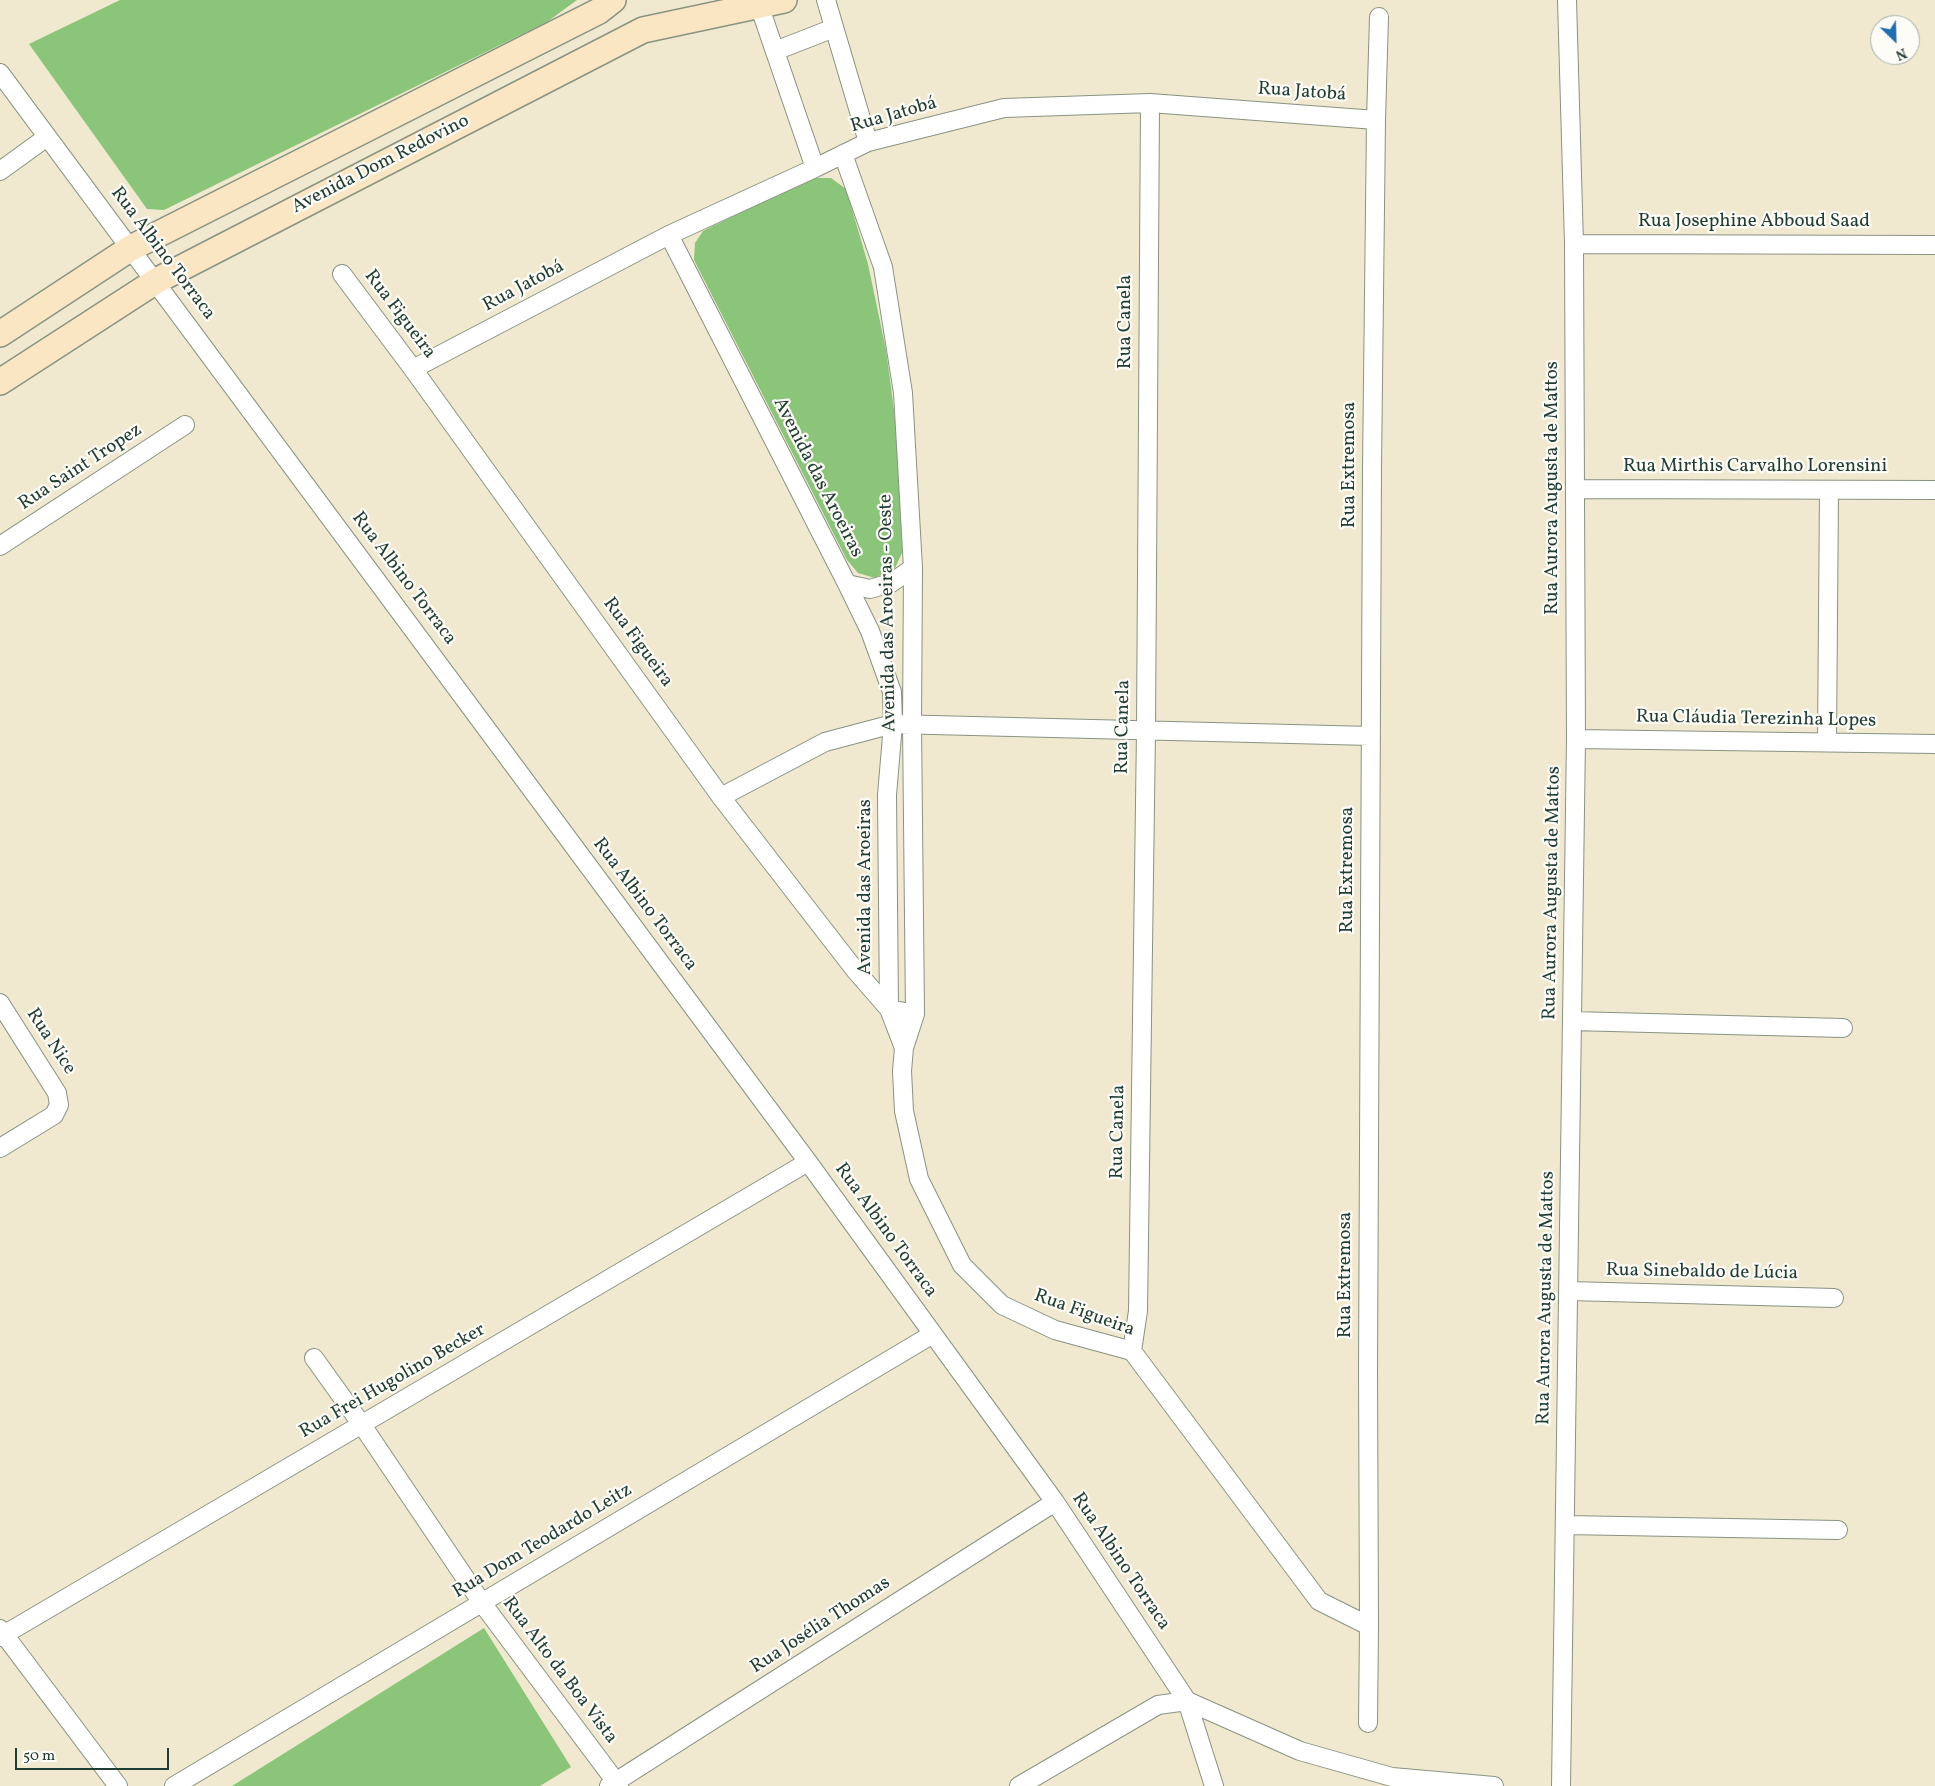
<!DOCTYPE html>
<meta charset="utf-8">
<style>
body{margin:0}
#map{position:relative;width:1935px;height:1786px;overflow:hidden;background:#f0e9cf;font-family:Vollkorn,serif}
canvas{display:block}
.north{position:absolute;left:1870px;top:15px;width:50px;height:50px;box-sizing:border-box;background:#fdfcf7;border:1px solid #a4b0a9;border-radius:50%;rotate:156deg;font-size:14px;font-weight:700;line-height:20px;text-align:center;color:#1f3d34}
.north::after{content:'';display:block;margin:auto;width:18px;height:22px;background:#1f6fb2;clip-path:polygon(50% 0,100% 100%,50% 72%,0 100%)}
.scale{position:absolute;left:15px;top:1748px;width:154px;height:22px;box-sizing:border-box;border:2px solid #1f3d34;border-top:0;padding-left:6px;font-size:15px;line-height:18px;white-space:nowrap;color:#1f3d34;-webkit-text-stroke:4px #fdfcf7;paint-order:stroke}
</style>
<div id="map">
<canvas width="1935" height="1786"></canvas>
<div class="north">N</div>
<div class="scale">50 m</div>
</div>
<script>
const ctx = document.querySelector('canvas').getContext('2d');
ctx.lineJoin = 'round';
function fill(path, color) {
  ctx.fillStyle = color;
  ctx.fill(path, 'evenodd');
}
function shape(rows) {
  const path = new Path2D();
  for (const r of rows) {
    path.moveTo(r[0], r[1]);
    for (let i = 2; i < r.length; i += 2) path.lineTo(r[i], r[i + 1]);
  }
  return path;
}
function trace(path, color, width, dash) {
  ctx.strokeStyle = color;
  ctx.lineWidth = width;
  ctx.lineCap = dash ? 'butt' : 'round';
  ctx.setLineDash(dash || []);
  ctx.stroke(path);
}
function label(font, color, halo, rows, align = 'center') {
  ctx.font = font + ' Vollkorn,serif';
  ctx.lineWidth = 4.5;
  ctx.setLineDash([]);
  ctx.textBaseline = 'middle';
  ctx.strokeStyle = halo;
  ctx.fillStyle = color;
  for (const [text, x, y, turn = 0] of rows) {
    ctx.save();
    ctx.translate(x, y);
    ctx.rotate((+turn || 0) * Math.PI / 180);
    ctx.textAlign = isNaN(turn) ? turn : align;
    if (halo) ctx.strokeText(text, 0, 0);
    ctx.fillText(text, 0, 0);
    ctx.restore();
  }
}
const green = shape([
 [120,0,577,0,547,22,164,210,147,209,29,44],
 [811,178,831,178,846,189,868,264,886,350,894,410,901,487,902,553,895,568,875,578,858,573,847,560,694,260,695,243,703,231],
 [484,1628,571,1767,540,1786,232,1786]
]);
const street = shape([
 [826,0,868,142],
 [759,5,815,168],
 [775,51,834,28],
 [0,73,808,1162,1055,1502,1187,1701,1214,1786],
 [843,154,883,267,903,393,913,568,912,724,915,1014,904,1048,902,1071,904,1111,919,1179,962,1265,1002,1305,1055,1330,1132,1351,1319,1601,1369,1626],
 [0,171,47,137],
 [669,235,847,584,870,631,892,692,893,724,887,795,889,1009,904,1048],
 [1574,244,1935,245],
 [342,274,413,369,721,797,855,970,889,1009,915,1014],
 [413,369,669,235,815,168,868,142,1004,108,1150,103,1376,120],
 [1575,489,1935,490],
 [0,546,185,425],
 [847,584,870,589,891,583,913,568],
 [1576,739,1935,744],
 [1827,742,1829,490],
 [721,797,825,742,893,724,1371,736],
 [0,1003,57,1093,59,1105,54,1115,0,1148],
 [1572,1021,1843,1028],
 [1569,1291,1834,1298],
 [1132,1351,1138,1311,1146,730,1150,103],
 [314,1358,362,1425,482,1603,619,1786],
 [1566,1525,1838,1530],
 [0,1629,118,1786],
 [0,1637,808,1162],
 [1368,1723,1369,1626,1368,1370,1372,469,1376,120,1379,17],
 [174,1786,933,1334],
 [609,1786,1055,1502],
 [1019,1786,1158,1705,1187,1701,1300,1751,1392,1777,1494,1786],
 [1561,1786,1576,739,1574,244,1567,0]
]);
const secondary = shape([
 [0,334,131,248,599,11,613,0],
 [0,382,156,281,643,30,784,0]
]);
const streetNames = [
 ["Rua Jatobá",1302,93,4],
 ["Rua Jatobá",894,116,-16],
 ["Avenida Dom Redovino",381,165,-27],
 ["Rua Josephine Abboud Saad",1754,223],
 ["Rua Albino Torraca",162,254,53],
 ["Rua Jatobá",524,287,-28],
 ["Rua Figueira",399,315,53],
 ["Rua Canela",1127,322,-90],
 ["Rua Extremosa",1351,465,-90],
 ["Rua Saint Tropez",81,468,-33],
 ["Rua Mirthis Carvalho Lorensini",1755,468],
 ["Avenida das Aroeiras",817,478,63],
 ["Rua Aurora Augusta de Mattos",1554,488,-90],
 ["Rua Albino Torraca",403,579,53],
 ["Avenida das Aroeiras - Oeste",889,613,-91],
 ["Rua Figueira",637,643,54],
 ["Rua Cláudia Terezinha Lopes",1756,720,1],
 ["Rua Canela",1124,727,-89],
 ["Rua Extremosa",1349,870,-90],
 ["Avenida das Aroeiras",867,887,-90],
 ["Rua Aurora Augusta de Mattos",1553,893,-89],
 ["Rua Albino Torraca",644,905,53],
 ["Rua Nice",50,1042,57],
 ["Rua Canela",1119,1132,-89],
 ["Rua Albino Torraca",885,1231,54],
 ["Rua Sinebaldo de Lúcia",1702,1273,1],
 ["Rua Extremosa",1347,1275,-90],
 ["Rua Aurora Augusta de Mattos",1547,1298,-89],
 ["Rua Figueira",1084,1314,20],
 ["Rua Frei Hugolino Becker",393,1382,-30],
 ["Rua Dom Teodardo Leitz",543,1542,-31],
 ["Rua Albino Torraca",1120,1562,56],
 ["Rua Josélia Thomas",821,1626,-33],
 ["Rua Alto da Boa Vista",559,1671,53]
];
fill(green, '#8ac57a');
trace(street, '#889382', 20);
trace(secondary, '#889382', 28);
trace(street, '#fff', 18);
trace(secondary, '#fbe6c4', 25);
label('19px', '#1f3d34', '#fdfcf7', streetNames);
</script>
